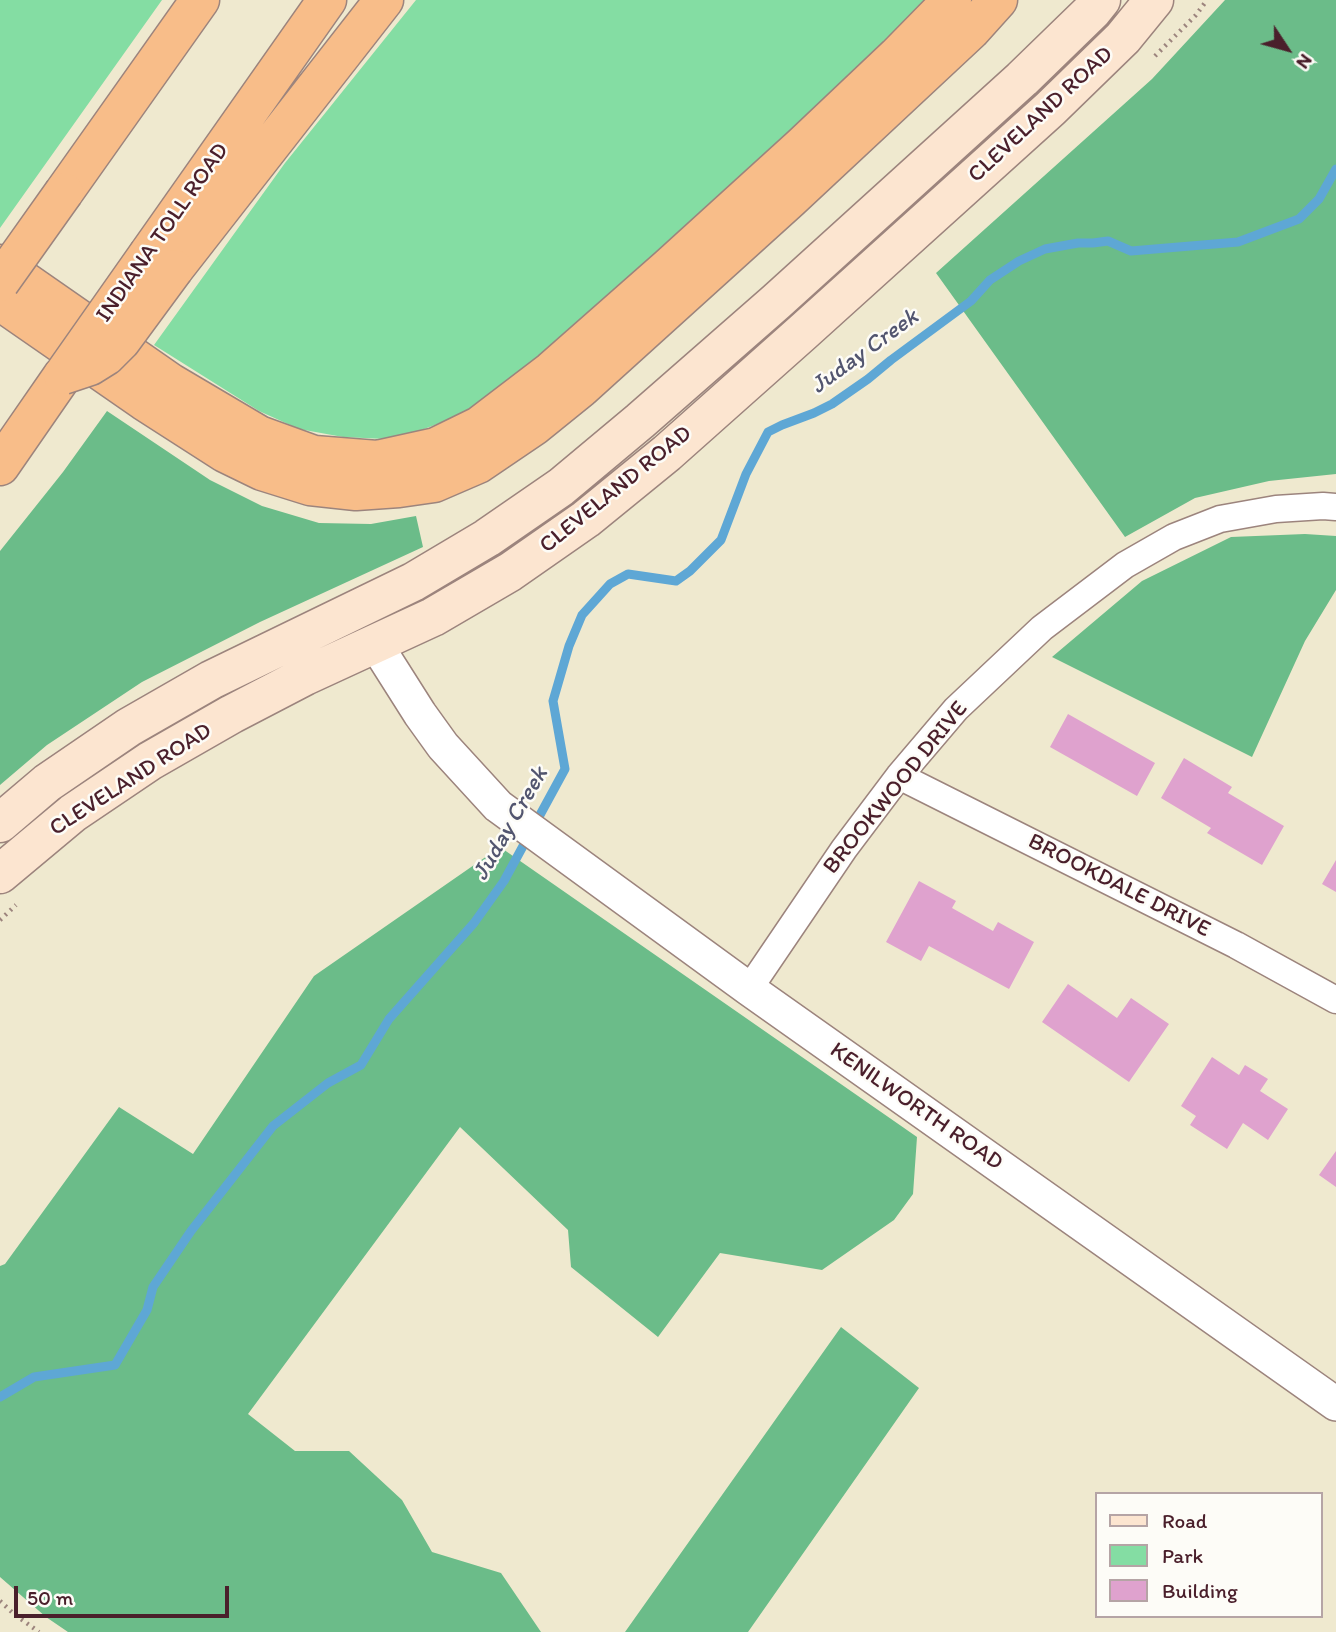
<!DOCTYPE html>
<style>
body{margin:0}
#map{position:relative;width:1336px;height:1632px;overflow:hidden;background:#efe9cf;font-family:Itim,sans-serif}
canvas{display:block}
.legend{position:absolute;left:1095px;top:1492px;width:228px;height:126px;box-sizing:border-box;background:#fdfcf7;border:2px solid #b5a4a5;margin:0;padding:9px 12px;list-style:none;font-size:21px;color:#4a1f2b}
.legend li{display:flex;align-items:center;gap:14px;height:35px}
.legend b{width:35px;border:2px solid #b5a4a5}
.north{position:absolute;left:1252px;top:14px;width:70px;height:70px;-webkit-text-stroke:5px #fdfcf7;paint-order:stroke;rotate:126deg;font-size:19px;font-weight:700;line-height:28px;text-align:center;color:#4a1f2b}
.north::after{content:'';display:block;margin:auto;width:24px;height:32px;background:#4a1f2b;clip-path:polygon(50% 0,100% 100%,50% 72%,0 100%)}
.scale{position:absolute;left:14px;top:1586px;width:215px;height:32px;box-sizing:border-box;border:4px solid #4a1f2b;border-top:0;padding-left:9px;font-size:21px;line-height:24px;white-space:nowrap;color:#4a1f2b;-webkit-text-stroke:5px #fdfcf7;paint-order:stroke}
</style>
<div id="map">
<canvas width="1336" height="1632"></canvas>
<ul class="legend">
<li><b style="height:9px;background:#fce5d0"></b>Road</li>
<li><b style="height:19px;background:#84dda3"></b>Park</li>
<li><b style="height:19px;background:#dfa2ce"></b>Building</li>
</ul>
<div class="north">N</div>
<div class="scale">50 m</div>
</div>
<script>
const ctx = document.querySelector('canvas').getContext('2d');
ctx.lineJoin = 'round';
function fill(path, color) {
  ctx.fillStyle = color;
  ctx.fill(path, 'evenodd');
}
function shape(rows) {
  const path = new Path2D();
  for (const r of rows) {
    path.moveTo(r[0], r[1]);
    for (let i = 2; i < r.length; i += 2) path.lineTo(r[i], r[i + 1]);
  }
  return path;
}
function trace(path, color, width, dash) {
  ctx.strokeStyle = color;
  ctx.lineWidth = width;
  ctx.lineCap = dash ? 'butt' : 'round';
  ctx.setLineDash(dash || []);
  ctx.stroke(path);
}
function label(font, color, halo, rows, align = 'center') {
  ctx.font = font + ' Itim,sans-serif';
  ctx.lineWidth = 5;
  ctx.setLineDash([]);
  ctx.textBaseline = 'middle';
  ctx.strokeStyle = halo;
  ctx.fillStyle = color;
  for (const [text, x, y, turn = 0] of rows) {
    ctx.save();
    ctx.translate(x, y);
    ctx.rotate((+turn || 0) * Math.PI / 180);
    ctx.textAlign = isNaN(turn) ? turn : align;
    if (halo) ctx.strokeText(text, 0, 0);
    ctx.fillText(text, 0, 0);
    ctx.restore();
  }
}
const green = shape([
 [0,0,162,0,0,228],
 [416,0,928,0,896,35,587,319,487,397,456,417,416,432,385,439,343,437,299,429,259,411,154,345,285,163]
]);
const forest = shape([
 [1225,0,1336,0,1336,474,1269,481,1195,498,1125,537,936,273,1152,79],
 [107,411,210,480,262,506,319,523,371,524,416,516,423,547,260,622,142,682,47,745,0,785,0,551,63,472],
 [1305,534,1336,536,1336,590,1305,641,1252,757,1052,657,1142,581,1231,537],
 [500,847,917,1137,913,1194,894,1220,822,1270,720,1253,658,1337,571,1267,568,1230,460,1127,248,1414,295,1451,349,1451,402,1500,432,1552,501,1573,541,1632,68,1632,46,1617,0,1577,0,1266,5,1264,119,1107,193,1154,314,976],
 [841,1327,919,1388,748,1632,625,1632]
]);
const stream = shape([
 [0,1397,34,1377,115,1365,147,1310,153,1287,191,1231,273,1126,328,1083,361,1065,389,1019,474,923,504,881,565,769,553,701,569,646,582,615,610,584,628,574,676,581,690,571,721,540,746,474,768,432,782,425,814,413,832,404,868,379,891,360,971,301,990,280,1019,261,1045,249,1078,243,1093,243,1108,241,1131,251,1238,242,1299,219,1319,199,1336,169]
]);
const building = shape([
 [1068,714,1155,763,1137,796,1050,747],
 [1184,758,1232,787,1228,793,1284,826,1262,865,1207,833,1211,828,1161,798],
 [1336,860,1336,892,1322,884],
 [919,881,956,901,952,908,993,931,998,922,1034,942,1009,989,929,946,921,961,886,942],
 [1068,984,1117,1018,1131,998,1169,1024,1129,1082,1042,1022],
 [1212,1057,1239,1075,1245,1065,1268,1079,1260,1091,1288,1109,1268,1140,1243,1123,1227,1149,1190,1125,1196,1116,1181,1106],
 [1336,1151,1336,1187,1319,1175]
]);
const path = shape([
 [1155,56,1196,15,1207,0],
 [0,920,16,905],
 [0,1601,14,1614,39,1632]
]);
const minor = shape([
 [899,776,1236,945,1336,1000],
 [749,989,844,849,899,776,956,709,1042,628,1125,565,1174,537,1220,519,1276,509,1323,506,1336,507]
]);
const tertiary = shape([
 [375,643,420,714,443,746,498,806,749,989,1336,1404]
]);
const secondary = shape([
 [0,823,47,783,129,727,211,680,413,582,487,538,561,487,640,421,776,302,1022,79,1093,10,1101,0],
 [0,874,73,813,150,761,232,714,305,676,433,617,510,572,586,519,667,453,803,332,1050,109,1123,38,1154,0]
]);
const motorway = shape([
 [64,192,200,0],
 [149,253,327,0],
 [0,264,171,383,259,435,314,455,377,460,436,447,479,426,551,371,669,267,802,146,897,56,952,0],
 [174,269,384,0],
 [0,301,144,401,225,453,262,471,310,486,356,491,399,488,434,483,478,464,534,426,581,388,790,199,971,30,998,0],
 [0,466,63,375]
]);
const motorwayBridge = shape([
 [0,282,64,192],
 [66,371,149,253],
 [63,375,90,366,106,356,121,341,174,269]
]);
const streetNames = [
 ["CLEVELAND ROAD",1041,115,-43],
 ["INDIANA TOLL ROAD",163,233,-55],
 ["CLEVELAND ROAD",616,490,-39],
 ["CLEVELAND ROAD",131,780,-33],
 ["BROOKWOOD DRIVE",896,788,-51],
 ["BROOKDALE DRIVE",1119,886,27],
 ["KENILWORTH ROAD",916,1107,35]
];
const waterNames = [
 ["Juday Creek",865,352,-36],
 ["Juday Creek",511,824,-60]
];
fill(green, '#84dda3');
fill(forest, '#6bbc89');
trace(stream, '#5ea7d5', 9);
fill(building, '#dfa2ce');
trace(minor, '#9c847d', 29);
trace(tertiary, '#9c847d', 36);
trace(secondary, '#9c847d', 41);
trace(motorway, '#9c847d', 41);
trace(path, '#9c847d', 4.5, [2, 5]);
trace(minor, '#fff', 26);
trace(tertiary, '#fff', 33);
trace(secondary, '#fce5d0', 38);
trace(motorway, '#f8bd89', 38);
trace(motorwayBridge, '#9c847d', 41, []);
trace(motorwayBridge, '#f8bd89', 38);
label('23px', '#4a1f2b', '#fdfcf7', streetNames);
label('italic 24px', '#52556f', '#fdfcf7', waterNames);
</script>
